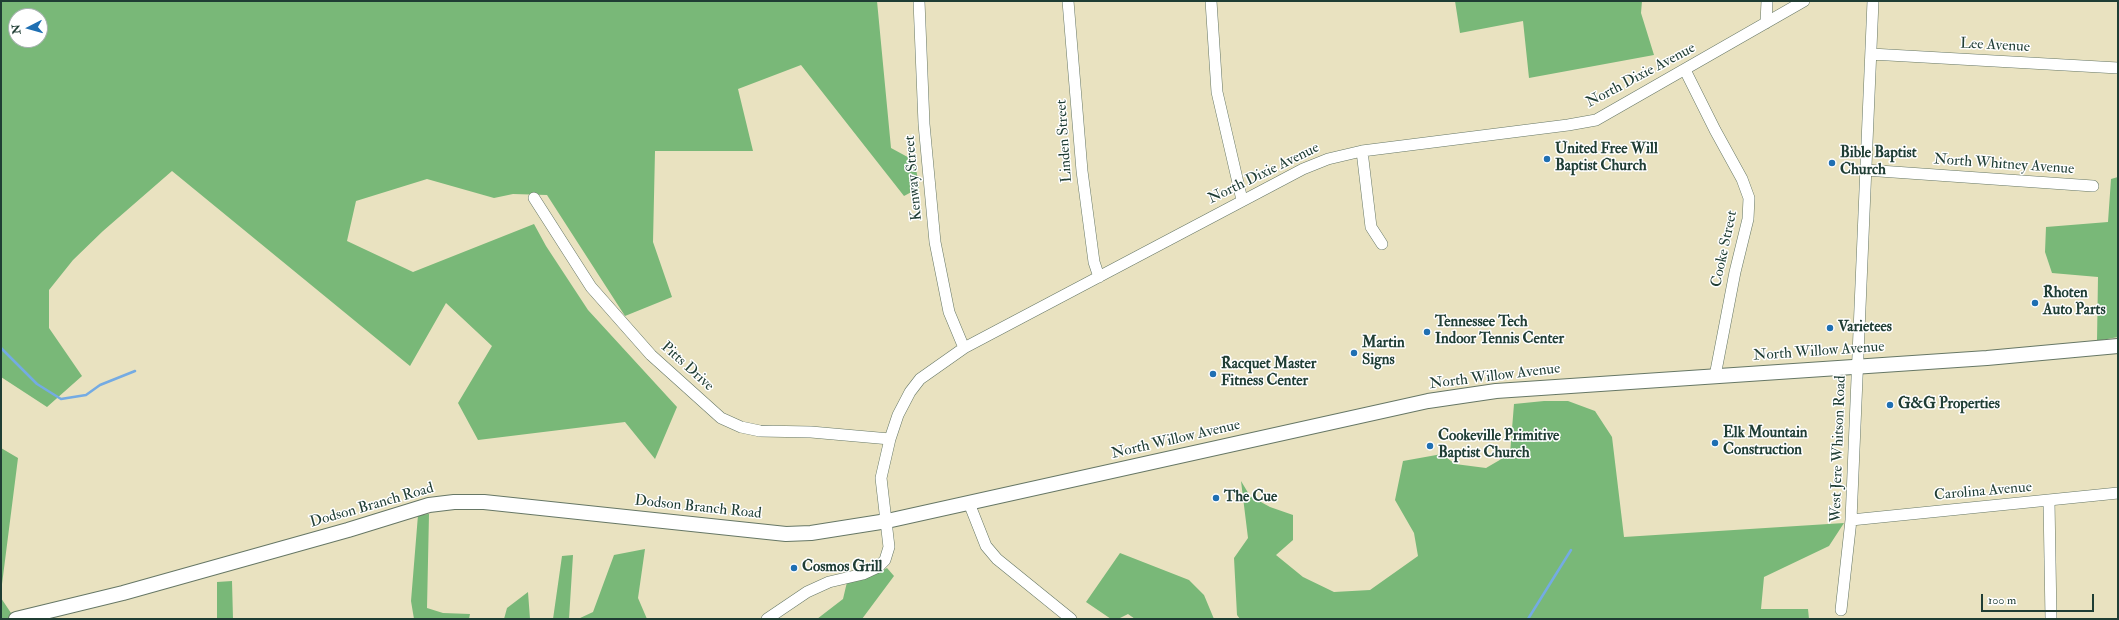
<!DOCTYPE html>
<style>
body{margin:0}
#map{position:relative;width:2119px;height:620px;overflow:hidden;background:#e9e2c0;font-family:"IM FELL Double Pica",serif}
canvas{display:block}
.frame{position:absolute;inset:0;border:2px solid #1f3d34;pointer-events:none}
.north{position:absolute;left:8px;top:8px;width:40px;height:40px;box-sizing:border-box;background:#fff;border:1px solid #a5b1ae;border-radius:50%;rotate:264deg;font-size:11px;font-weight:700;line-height:16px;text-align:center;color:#1f3d34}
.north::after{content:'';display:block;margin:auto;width:14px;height:18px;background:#1f6fb2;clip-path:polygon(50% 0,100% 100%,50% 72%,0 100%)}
.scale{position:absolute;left:1981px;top:594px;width:113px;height:18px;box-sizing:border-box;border:2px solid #1f3d34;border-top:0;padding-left:5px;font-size:12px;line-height:14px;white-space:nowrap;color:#1f3d34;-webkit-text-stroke:3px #fff;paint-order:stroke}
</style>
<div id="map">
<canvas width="2119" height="620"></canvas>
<div class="frame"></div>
<div class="north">N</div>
<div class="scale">100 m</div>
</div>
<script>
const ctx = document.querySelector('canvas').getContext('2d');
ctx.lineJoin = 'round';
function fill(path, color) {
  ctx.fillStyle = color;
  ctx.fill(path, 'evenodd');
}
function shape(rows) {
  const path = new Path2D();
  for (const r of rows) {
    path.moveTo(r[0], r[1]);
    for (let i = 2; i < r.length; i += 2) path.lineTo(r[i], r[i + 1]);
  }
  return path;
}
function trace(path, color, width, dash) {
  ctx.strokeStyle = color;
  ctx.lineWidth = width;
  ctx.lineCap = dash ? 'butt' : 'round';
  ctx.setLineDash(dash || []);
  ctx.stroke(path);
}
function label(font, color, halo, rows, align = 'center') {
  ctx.font = font + ' "IM FELL Double Pica",serif';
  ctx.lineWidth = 3;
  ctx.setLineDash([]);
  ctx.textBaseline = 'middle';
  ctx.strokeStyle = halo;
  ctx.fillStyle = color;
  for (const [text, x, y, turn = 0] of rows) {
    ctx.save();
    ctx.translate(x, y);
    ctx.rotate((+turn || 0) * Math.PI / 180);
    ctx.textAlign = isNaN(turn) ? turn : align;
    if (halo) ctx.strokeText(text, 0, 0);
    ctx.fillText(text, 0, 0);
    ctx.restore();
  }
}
const forest = shape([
 [1,1,877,1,891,148,915,161,919,188,904,196,801,65,738,89,753,151,655,151,653,242,672,297,625,316,547,195,513,194,494,198,427,179,356,201,347,241,413,272,534,224,546,246,588,310,677,407,655,459,625,422,478,440,458,403,492,346,446,303,410,366,172,171,103,231,73,260,49,290,49,328,82,376,47,407,1,377],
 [16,16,40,16,40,40,16,40],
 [1455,1,1642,1,1641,13,1654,55,1529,78,1523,21,1460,33],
 [2118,177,2118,337,2097,341,2098,277,2052,273,2045,252,2046,227,2108,222,2111,179],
 [1544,401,1568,401,1595,411,1612,437,1624,537,1844,523,1829,546,1764,577,1761,609,1808,609,1809,619,1240,619,1237,615,1234,558,1248,538,1241,481,1250,496,1270,507,1293,515,1293,540,1276,555,1303,577,1334,592,1370,590,1418,556,1414,533,1395,500,1403,461,1442,454,1455,464,1486,468,1510,454,1514,404],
 [1,448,18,458,1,592],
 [429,514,427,608,443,613,470,614,469,619,414,619,411,601,418,515],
 [645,549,638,598,647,619,578,619,593,612,614,555],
 [1120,553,1189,580,1204,595,1214,619,1135,619,1128,614,1118,619,1111,619,1086,602],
 [573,555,569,619,553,619,562,556],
 [887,568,894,576,862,619,817,619,843,599,847,582,871,576],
 [232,581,233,619,217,619,217,582],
 [528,592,530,619,504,619,507,608],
 [1,598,15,619,1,619]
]);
const stream = shape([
 [1,348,37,384,61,399,86,395,100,385,135,371],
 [1528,619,1571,550]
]);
const minor = shape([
 [919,1,924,124,935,242,949,312,964,348],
 [1068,1,1082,171,1094,262,1099,277],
 [1211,1,1217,92,1242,200],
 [1766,23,1767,1],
 [1871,54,2118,68],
 [1685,70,1715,130,1742,179,1749,198,1748,219,1735,272,1715,376],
 [1362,151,1371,227,1382,244],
 [1865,170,2093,186],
 [534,198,591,287,651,355,721,418,741,427,760,431,811,432,890,439],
 [2049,501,2051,619],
 [969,503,986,546,997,559,1071,619],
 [1851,520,2118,493],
 [1841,610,1851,520,1873,1],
 [767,619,807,592,829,582,863,574,878,567,885,560,889,547,881,478,890,439,898,415,910,392,920,379,964,348,1303,169,1328,159,1362,151,1568,125,1596,120,1804,1]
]);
const major = shape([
 [16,619,123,593,348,530,429,505,454,502,484,502,786,534,811,533,887,521,1428,401,1496,391,1987,358,2118,346]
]);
const markers = [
 [1547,159,4,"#1f6fb2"],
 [1832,163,4,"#1f6fb2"],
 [2035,303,4,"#1f6fb2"],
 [1830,328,4,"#1f6fb2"],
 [1427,332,4,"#1f6fb2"],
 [1354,353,4,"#1f6fb2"],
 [1213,374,4,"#1f6fb2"],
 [1890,405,4,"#1f6fb2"],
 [1715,443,4,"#1f6fb2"],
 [1430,446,4,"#1f6fb2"],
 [1216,498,4,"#1f6fb2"],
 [794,568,4,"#1f6fb2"]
];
const streetNames = [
 ["Lee Avenue",1995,46,3],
 ["North Dixie Avenue",1641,76,-28],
 ["Linden Street",1065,141,-94],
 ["North Whitney Avenue",2004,165,4],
 ["North Dixie Avenue",1264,174,-26],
 ["Kenway Street",914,178,-95],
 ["Cooke Street",1725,249,-78],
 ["North Willow Avenue",1819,352,-4],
 ["Pitts Drive",687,367,42],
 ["North Willow Avenue",1495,377,-7],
 ["North Willow Avenue",1176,440,-13],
 ["West Jere Whitson Road",1839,449,-88],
 ["Carolina Avenue",1983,492,-5],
 ["Dodson Branch Road",372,506,-16],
 ["Dodson Branch Road",698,508,6]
];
const poiNames = [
 ["United Free Will",1555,150],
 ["Baptist Church",1555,167],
 ["Bible Baptist",1840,154],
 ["Church",1840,171],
 ["Rhoten",2043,294],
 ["Auto Parts",2043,311],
 ["Tennessee Tech",1435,323],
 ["Indoor Tennis Center",1435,340],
 ["Varietees",1838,328],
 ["Martin",1362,344],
 ["Signs",1362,361],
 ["Racquet Master",1221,365],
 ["Fitness Center",1221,382],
 ["G&G Properties",1898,405],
 ["Elk Mountain",1723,434],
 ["Construction",1723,451],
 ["Cookeville Primitive",1438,437],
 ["Baptist Church",1438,454],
 ["The Cue",1224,498],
 ["Cosmos Grill",802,568]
];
fill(forest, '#79b878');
trace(stream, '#74abe3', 2.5);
trace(minor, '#667765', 12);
trace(major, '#667765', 16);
trace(minor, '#fff', 11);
trace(major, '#fff', 14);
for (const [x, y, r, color] of markers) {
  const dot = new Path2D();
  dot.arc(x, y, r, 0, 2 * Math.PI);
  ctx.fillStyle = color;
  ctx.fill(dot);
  trace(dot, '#fff', 1.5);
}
label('15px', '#1f3d34', '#fff', streetNames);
label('bold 15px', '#1f3d34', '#fff', poiNames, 'left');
</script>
